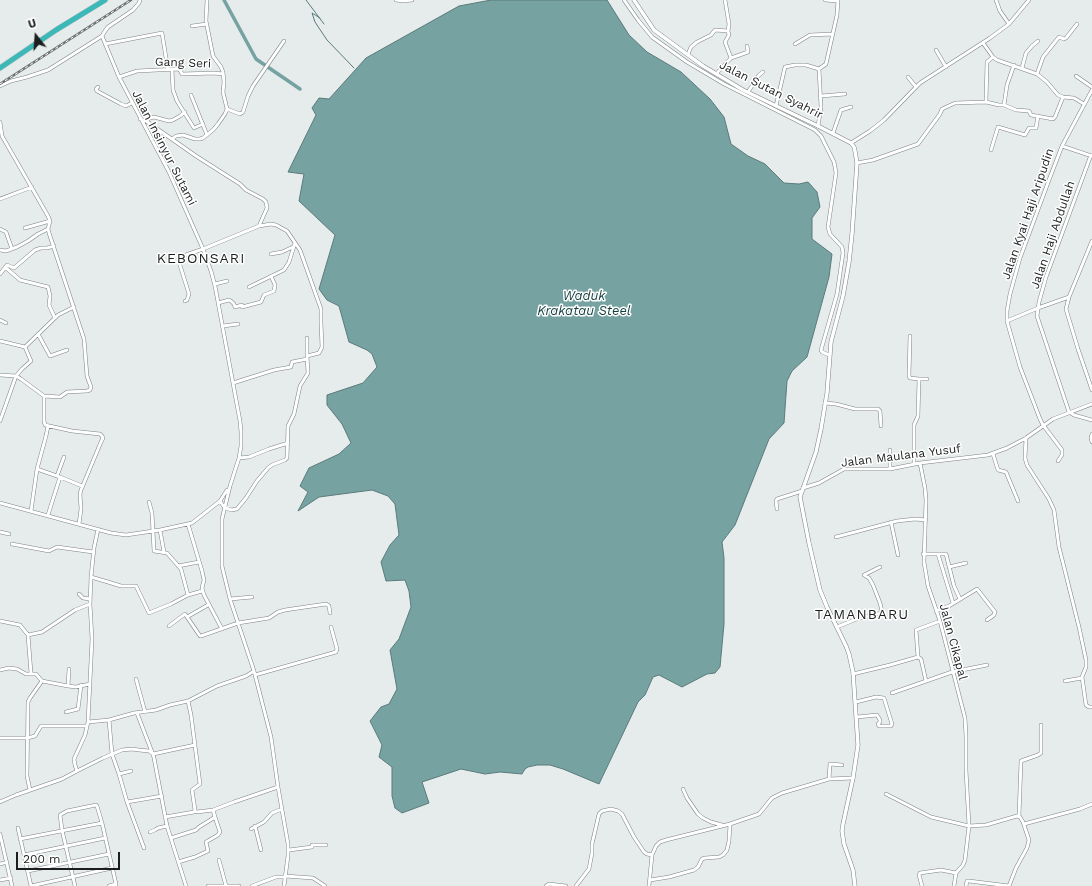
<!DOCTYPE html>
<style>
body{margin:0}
#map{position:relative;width:1092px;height:886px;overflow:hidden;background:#e5eceb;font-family:"Work Sans",sans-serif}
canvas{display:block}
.north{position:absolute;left:16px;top:16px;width:40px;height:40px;-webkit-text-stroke:3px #fff;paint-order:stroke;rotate:343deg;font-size:11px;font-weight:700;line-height:16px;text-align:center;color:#1c1e1e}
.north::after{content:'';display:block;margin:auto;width:14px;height:18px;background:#1c1e1e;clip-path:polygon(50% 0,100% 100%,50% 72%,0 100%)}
.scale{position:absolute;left:16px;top:852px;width:104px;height:18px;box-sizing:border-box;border:2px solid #1c1e1e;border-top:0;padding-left:5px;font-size:12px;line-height:14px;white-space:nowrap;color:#1c1e1e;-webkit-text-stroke:3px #fff;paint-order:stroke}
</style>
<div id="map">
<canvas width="1092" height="886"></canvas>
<div class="north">U</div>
<div class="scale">200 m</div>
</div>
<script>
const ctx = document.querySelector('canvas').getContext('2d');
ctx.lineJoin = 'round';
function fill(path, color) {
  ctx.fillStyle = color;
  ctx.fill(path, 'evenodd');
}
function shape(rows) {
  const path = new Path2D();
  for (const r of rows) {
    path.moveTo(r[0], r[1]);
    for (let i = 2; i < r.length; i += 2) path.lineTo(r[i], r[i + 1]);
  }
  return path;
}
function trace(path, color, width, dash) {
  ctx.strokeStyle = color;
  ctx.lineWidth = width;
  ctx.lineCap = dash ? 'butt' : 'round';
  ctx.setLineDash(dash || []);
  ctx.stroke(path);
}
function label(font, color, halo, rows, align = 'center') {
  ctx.font = font + ' "Work Sans",sans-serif';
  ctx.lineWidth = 3;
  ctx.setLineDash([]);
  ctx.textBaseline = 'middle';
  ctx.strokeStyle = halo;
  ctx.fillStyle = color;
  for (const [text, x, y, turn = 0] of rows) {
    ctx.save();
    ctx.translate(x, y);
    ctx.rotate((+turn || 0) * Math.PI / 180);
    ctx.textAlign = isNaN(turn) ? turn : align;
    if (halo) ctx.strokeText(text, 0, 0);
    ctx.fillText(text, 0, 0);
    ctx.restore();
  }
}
const water = shape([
 [491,0,607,0,629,35,647,52,681,72,710,99,724,117,731,144,748,156,765,164,784,183,799,184,808,182,817,192,820,207,812,218,812,239,832,254,829,277,807,357,792,371,787,381,784,423,769,439,735,525,722,542,724,558,724,624,720,667,715,673,707,674,682,687,659,675,653,677,645,695,638,702,599,784,563,769,550,765,537,765,528,767,525,769,522,774,500,772,485,774,461,769,422,782,429,803,402,813,395,808,392,796,392,767,379,757,382,745,370,721,381,707,389,704,397,689,390,650,399,639,411,607,409,591,405,580,386,581,381,562,390,545,399,535,395,504,388,496,372,490,319,497,298,511,308,492,300,486,309,468,339,454,351,443,342,424,327,405,327,395,363,383,377,367,372,354,367,350,349,342,339,306,327,300,319,289,335,235,299,201,304,174,288,172,316,115,312,108,319,98,329,99,366,58,459,6,491,0]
]);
const stream = shape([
 [306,0,324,24],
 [320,18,312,13,315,22,327,40,354,68]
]);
const canal = shape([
 [224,0,256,59,300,89]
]);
const minor = shape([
 [140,0,139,3,133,10,108,27,105,31,102,36,119,77,169,172,203,249,211,271,215,286,240,421,241,432,241,446,239,458,230,486,222,519,222,566,230,599,254,671,271,737,278,787,288,844,288,856,284,886],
 [396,0,403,1,412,0],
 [624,0,638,20,652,37,687,62,724,84,815,130,821,136,834,162,835,167,836,173,828,227,830,234,842,247,843,253,837,294,821,350,822,352,829,355],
 [725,0,729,24,728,31,729,35,725,42,731,58],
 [825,0,838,1],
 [996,0,1000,11,1009,24],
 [192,26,207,24],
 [983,43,993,57,997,60,1037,74,1047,82,1058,95,1063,97,1074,98,1084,104],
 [105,44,162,33,168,70],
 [795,44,810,35,833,34],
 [936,50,946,67],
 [688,54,691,47,697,42,711,35,715,30,728,31],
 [1022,68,1026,53,1032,46,1038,41],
 [172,70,173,90,177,101,194,128,203,124],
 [716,74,731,58,748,52,747,46],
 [1037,74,1043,57,1059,37,1064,39,1066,38,1077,24],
 [1076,76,1092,87],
 [119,77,137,71,178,69,180,70,182,74,214,73,223,74],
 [908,77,916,87],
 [0,86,11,81,27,77,48,70,102,36],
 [98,87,96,89,97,91,121,104,126,106,132,103],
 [748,92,759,75,763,72],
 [191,95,207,135],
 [821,96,845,94],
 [986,102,987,62,993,57],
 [1004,105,1007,85,1014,65],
 [776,106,785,67,795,65,806,65,819,69],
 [227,109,240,114,243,112,248,96,253,86,284,41],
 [140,119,146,121,196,156,240,184,246,190,263,199,266,202,267,208,259,226],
 [146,121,150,118,154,117,169,121,173,120,180,116,185,112],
 [0,122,2,136,48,216,50,221,48,229,49,233,84,339,87,376,91,387,90,390,87,391,67,392,60,397,44,396,21,379,16,376,0,375],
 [818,126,821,107,819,69,826,64,837,15,838,0],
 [833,133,841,110,851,107],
 [172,139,176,136,183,135,195,139,200,139,203,138,213,130,218,124,225,114,227,109,223,92,224,82,223,72,221,67,213,56,206,21,207,0],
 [851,143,870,131,884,120,920,83,990,38,1009,24,1029,0],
 [1062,146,1092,156],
 [991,150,998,127,1025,135,1029,128,1036,128,1038,116],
 [1091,155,1046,277,1039,302,1037,316,1069,412,1074,415,1092,420],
 [857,163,873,160,918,144,940,114,942,109,955,103,986,102,999,105,1004,105,1016,110,1029,111,1031,115,1053,119,1055,117,1063,97],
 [0,199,32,187],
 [25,228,50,221],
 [0,229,6,232,12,249],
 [1092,241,1069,297,1066,309,1078,349,1092,390],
 [0,250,6,251,17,247,28,241,38,234,48,229],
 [271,254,282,252,293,247],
 [5,267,20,280,48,287,50,296,49,305,55,318],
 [0,274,7,265,14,268,35,250,41,248,47,248,54,246],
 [215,284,227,281],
 [249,287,284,270,289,262,295,243],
 [185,301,187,300,189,294,179,262,183,256,203,249,259,226,271,224,276,225,287,231,300,250,321,309,321,323,322,347,319,353,307,356,308,373,300,386,294,414,288,426,287,458,285,460,272,465,268,468,257,481,246,498,237,509,231,510,224,507,220,501],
 [218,303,229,300,231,301,234,304,235,307,242,305,242,307,261,302,264,295,274,291,275,285,271,276],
 [0,320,6,323],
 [1007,321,1038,308,1069,297],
 [223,326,238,324],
 [38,334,50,356,67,350],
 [910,336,909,376,910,378,919,379],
 [307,338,307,356],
 [0,341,25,347,58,315,74,307],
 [233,383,274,370,291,367,292,362,307,359],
 [44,396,44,421,45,425,72,431,100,434,102,436,103,438,101,442,81,490,80,494,81,509,79,524],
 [825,403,836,404,855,409,878,409,880,411,881,426],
 [0,421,16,376,22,369,31,361,25,347],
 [1092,434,1091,438,1092,442],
 [1026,438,1025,458,1027,465,1049,499,1054,510,1059,547,1079,627,1086,660,1086,667,1082,677,1086,705,1089,707,1092,707],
 [890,450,890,469],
 [993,454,998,470,1006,472,1018,501],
 [239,458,249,457,269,449,288,443],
 [1058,461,1062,455,1062,450,1043,425,1040,419,1020,367,1007,321,1007,311,1010,294,1020,258,1049,180,1062,146,1092,90],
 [920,463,925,488,926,500,924,562,928,586,940,621,965,718,966,736,966,770,969,826,965,860,963,865,956,873,954,886],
 [914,464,914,425,918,416,919,379,927,379],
 [37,469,57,476],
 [60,477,57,476,64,457],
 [803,488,819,483,844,469,890,469,920,463,988,455,1007,448,1026,438,1053,419,1092,404],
 [149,502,152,513,154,551,167,553,181,569,188,595,202,591],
 [0,503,111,533,126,535,160,530,192,523,220,501,227,490],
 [777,509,776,501,777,499,802,491],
 [31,511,37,469,46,436,48,426],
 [48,515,60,477,82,486],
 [891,522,898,555],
 [188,524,202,571,204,580,202,588,204,595,222,629],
 [160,530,164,552],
 [0,532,9,534],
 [836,537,897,521,915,519,926,520],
 [12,544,49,551,57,547,93,552],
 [923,554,938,554,953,603],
 [938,554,946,554,954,586,960,599],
 [178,566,199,562],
 [949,567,966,563],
 [91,577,108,582,121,586,136,586,149,613,171,604,188,595],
 [79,594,83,598,90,599],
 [230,599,252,597],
 [936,611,949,606,977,589,995,612,994,615,987,620],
 [187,617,208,605],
 [0,621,20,625,28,635,31,673],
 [169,626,185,614,200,636,201,636,238,623,269,618,278,612,285,610,326,604,329,606,330,613],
 [837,627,859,618,882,613,882,611,880,603,873,585,869,578,864,575,880,567],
 [28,635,42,632,75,610,90,604],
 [918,657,921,659,926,681],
 [0,670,9,668,17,669,26,674,36,674,42,681,68,686,76,687,90,684],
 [853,674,890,665,918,657,916,630,940,621],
 [255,675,336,652,337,649,331,627],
 [136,679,145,712],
 [1065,681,1082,678],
 [68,686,69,669],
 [892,693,952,672,987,665],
 [856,702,876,697,884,698,892,724,891,726,879,726,878,724,880,722,880,720,877,715,857,717],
 [66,712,78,709,81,685],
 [137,713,152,752],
 [109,720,112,754,119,774,127,802],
 [88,722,109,720,134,713,156,710,170,705,188,701,217,686,246,676,254,671],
 [0,738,27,738,35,736,41,726,87,726],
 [153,754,195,745],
 [77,771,75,765,74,759,85,735,88,722,92,639,90,604,91,577,94,548,98,529],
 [119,774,131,771],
 [829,779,830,764,842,765],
 [683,789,687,798,698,814,703,818,711,822,722,825],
 [30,790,27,776,28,702,30,698,42,681],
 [886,794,931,817,969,826,986,825,1017,816,1020,817,1023,822,1029,840,1027,848,1016,868,1009,886],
 [0,802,16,795,62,779,77,771,103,758,122,750,132,749,139,750,149,751,153,754,154,758,167,826,186,886],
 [195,811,197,812,213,810,234,802,278,787],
 [1019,816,1021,761,1038,755,1041,753,1041,725],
 [165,817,194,812,195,810,192,790,200,784,191,715,188,701],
 [1024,824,1080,809,1092,804],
 [255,826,261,850],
 [18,828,31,886,112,868],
 [251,829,264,822,272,813,282,809],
 [150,832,155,830,158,828,167,826],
 [0,834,12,886],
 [171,838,196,830,199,827,212,819,215,817,213,810],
 [20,839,102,823],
 [144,848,127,802,162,796],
 [289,850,312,847,312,845,326,845],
 [24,855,105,838],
 [652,855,656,846,660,842,666,840,730,824,759,814,772,798,782,793,829,779,853,778],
 [219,860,226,886],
 [178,862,195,857,208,851,206,842,218,835,220,832,215,817],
 [0,864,7,862],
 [28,871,109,854],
 [285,876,313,878,325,886],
 [0,880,11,878],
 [650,880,669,877,694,870,698,867,702,859,705,858,719,857,723,855,727,850,729,841,730,824],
 [75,886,62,830,60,815,67,811,96,805,97,806,102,823,116,884],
 [109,886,116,884,116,885],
 [208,886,239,886],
 [252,886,276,877,285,877],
 [546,886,549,884,566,886],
 [576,886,589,869,592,853,592,844,599,814,602,811,611,809,618,811,622,814,634,837,644,852,647,854,652,855,649,886],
 [922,886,919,875,920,873,941,870,956,873],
 [966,886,967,881,969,881,1009,886]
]);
const tertiary = shape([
 [634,0,654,30,703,66,743,90,818,126,851,143,854,147,855,151,857,163,852,234,849,262,843,296,831,342,827,393,821,429,816,452,800,497,809,543,820,590,827,607,846,646,849,654,853,672,858,745,853,778,843,824,842,831,844,844,853,870,855,886]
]);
const trunk = shape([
 [0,68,56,30,105,0]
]);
const rail = shape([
 [0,84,131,0]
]);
const streetNames = [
 ["Gang Seri",183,63,2],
 ["Jalan Sutan Syahrir",771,90,27],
 ["Jalan Insinyur Sutami",164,148,63],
 ["Jalan Kyai Haji Aripudin",1028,214,-71],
 ["Jalan Haji Abdullah",1053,235,-71],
 ["Jalan Maulana Yusuf",901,456,-7],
 ["Jalan Cikapal",953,642,75]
];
const waterNames = [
 ["Waduk",584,296],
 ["Krakatau Steel",584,311]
];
const quarterNames = [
 ["KEBONSARI",201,259],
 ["TAMANBARU",862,615]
];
fill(water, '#76a2a2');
trace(water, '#5b7a7a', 1);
trace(stream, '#5b7a7a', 1);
trace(canal, '#76a2a2', 3.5);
trace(minor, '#7d8383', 4);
trace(tertiary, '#7d8383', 4.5);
trace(trunk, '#c9c9c9', 6);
trace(minor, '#fff', 3);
trace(tertiary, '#fff', 3.5);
trace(trunk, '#3cb8b8', 5);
trace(rail, '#6e7271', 2.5);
trace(rail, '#fff', 1, [3]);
label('12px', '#1c1e1e', '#fff', streetNames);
label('italic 13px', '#143e3e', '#fff', waterNames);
ctx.letterSpacing = '1px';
label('14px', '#1c1e1e', '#fff', quarterNames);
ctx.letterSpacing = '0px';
</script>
